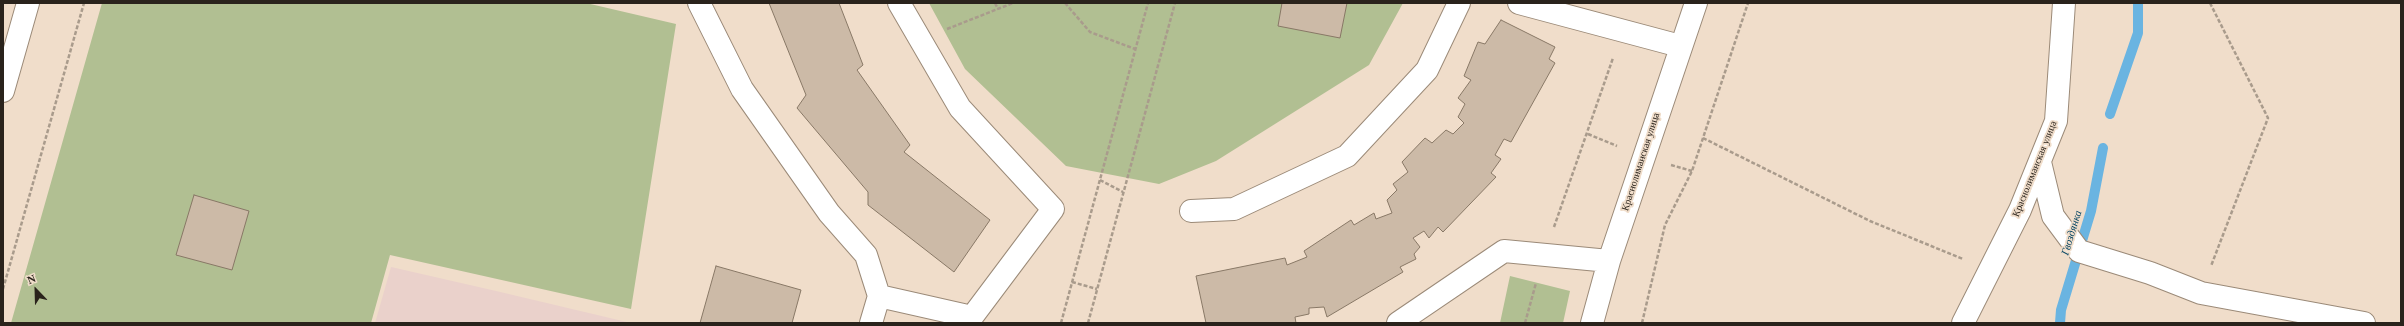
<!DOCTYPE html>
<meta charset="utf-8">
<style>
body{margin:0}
#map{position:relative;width:2404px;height:326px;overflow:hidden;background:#f0ddca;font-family:Georgia,serif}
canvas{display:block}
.frame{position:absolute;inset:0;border:4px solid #2a231c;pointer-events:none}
.north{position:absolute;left:16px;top:270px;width:40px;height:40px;-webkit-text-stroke:3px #f0ddca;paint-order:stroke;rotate:337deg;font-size:11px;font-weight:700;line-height:16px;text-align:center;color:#2a231c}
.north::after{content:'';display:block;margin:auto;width:14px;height:18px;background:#2a231c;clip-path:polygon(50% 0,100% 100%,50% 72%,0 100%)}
</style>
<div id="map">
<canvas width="2404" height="326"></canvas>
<div class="frame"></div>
<div class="north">N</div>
</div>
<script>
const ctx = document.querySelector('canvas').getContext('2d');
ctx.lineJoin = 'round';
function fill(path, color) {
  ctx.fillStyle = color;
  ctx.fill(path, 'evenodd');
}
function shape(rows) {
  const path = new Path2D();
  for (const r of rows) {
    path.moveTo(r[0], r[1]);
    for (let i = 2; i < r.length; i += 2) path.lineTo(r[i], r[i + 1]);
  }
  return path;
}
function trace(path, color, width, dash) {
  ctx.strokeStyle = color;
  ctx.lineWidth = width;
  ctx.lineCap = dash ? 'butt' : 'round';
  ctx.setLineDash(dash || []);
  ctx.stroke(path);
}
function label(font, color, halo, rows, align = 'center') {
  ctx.font = font + ' Georgia,serif';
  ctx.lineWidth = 3.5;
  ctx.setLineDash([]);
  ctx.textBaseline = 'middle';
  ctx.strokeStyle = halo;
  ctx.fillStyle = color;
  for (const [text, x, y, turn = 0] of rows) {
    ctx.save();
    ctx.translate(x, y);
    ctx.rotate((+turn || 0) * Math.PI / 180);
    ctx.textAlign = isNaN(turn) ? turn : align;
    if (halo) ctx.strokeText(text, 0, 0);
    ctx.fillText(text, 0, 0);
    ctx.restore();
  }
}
const education = shape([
 [391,267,496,291,631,323,375,323]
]);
const green = shape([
 [102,3,586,3,676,24,631,309,390,255,371,323,11,323],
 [929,3,1403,3,1369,65,1216,161,1159,184,1066,166,965,69],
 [1510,276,1570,291,1563,323,1500,323]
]);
const stream = shape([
 [2110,114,2138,33,2138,3],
 [2060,323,2061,310,2091,211,2103,148]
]);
const building = shape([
 [769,3,839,3,863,65,857,70,910,145,904,152,990,220,954,272,868,205,868,192,797,108,806,95,769,3],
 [1282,3,1347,3,1340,38,1278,26,1282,3],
 [1501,20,1555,47,1549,59,1555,63,1511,142,1504,139,1495,155,1501,159,1491,173,1496,177,1443,232,1438,227,1429,238,1424,231,1413,238,1420,247,1414,254,1416,259,1400,267,1403,272,1327,317,1324,307,1309,308,1309,314,1295,317,1296,323,1206,323,1196,276,1285,258,1287,265,1307,257,1304,251,1351,220,1354,225,1374,213,1376,219,1392,213,1387,200,1397,190,1393,184,1408,172,1402,162,1425,138,1432,143,1446,130,1453,134,1464,123,1458,117,1465,104,1458,98,1471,80,1464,76,1478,42,1485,44,1501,20],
 [194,195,249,211,232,270,176,255,194,195],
 [716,266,801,290,792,323,700,323,716,266]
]);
const path = shape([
 [995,3,998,9],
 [1065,3,1090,32,1135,49],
 [2210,3,2268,118,2211,266],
 [947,29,1013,3],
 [1588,134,1617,146],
 [1703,138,1870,221,1963,259],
 [1671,165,1692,171],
 [1100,180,1123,192],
 [1554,227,1613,58],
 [1072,282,1097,289],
 [3,289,84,3],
 [1061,323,1148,3],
 [1088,323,1175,3],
 [1525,323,1536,283],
 [1642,323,1665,225,1692,171,1748,3]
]);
const minor = shape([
 [699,3,742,89,829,213,866,255,879,296,871,323],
 [1519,3,1680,46],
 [3,91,28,3],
 [2040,162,2053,216,2079,251,2150,273,2201,293,2364,323],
 [1191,211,1234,209,1347,156,1427,70,1459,3],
 [879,296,972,317,1053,209,960,108,899,3],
 [1398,323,1504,251,1609,261],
 [1592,323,1609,261,1696,3],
 [1963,323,2020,210,2056,121,2064,3]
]);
const streetNames = [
 ["Краснолиманская улица",1641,162,-72],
 ["Краснолиманская улица",2035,169,-68]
];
const waterNames = [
 ["Гвоздянка",2072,233,-73]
];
fill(education, '#ead1cb');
fill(green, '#b1bf92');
trace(stream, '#6ab4e1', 10);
fill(building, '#ccbaa7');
trace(building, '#887866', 1);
trace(minor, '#9b8a78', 24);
trace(path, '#a99b8c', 2.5, [4, 2]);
trace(minor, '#fff', 22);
label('10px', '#2a231c', '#f0ddca', streetNames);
label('italic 11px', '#074664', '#f0ddca', waterNames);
</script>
